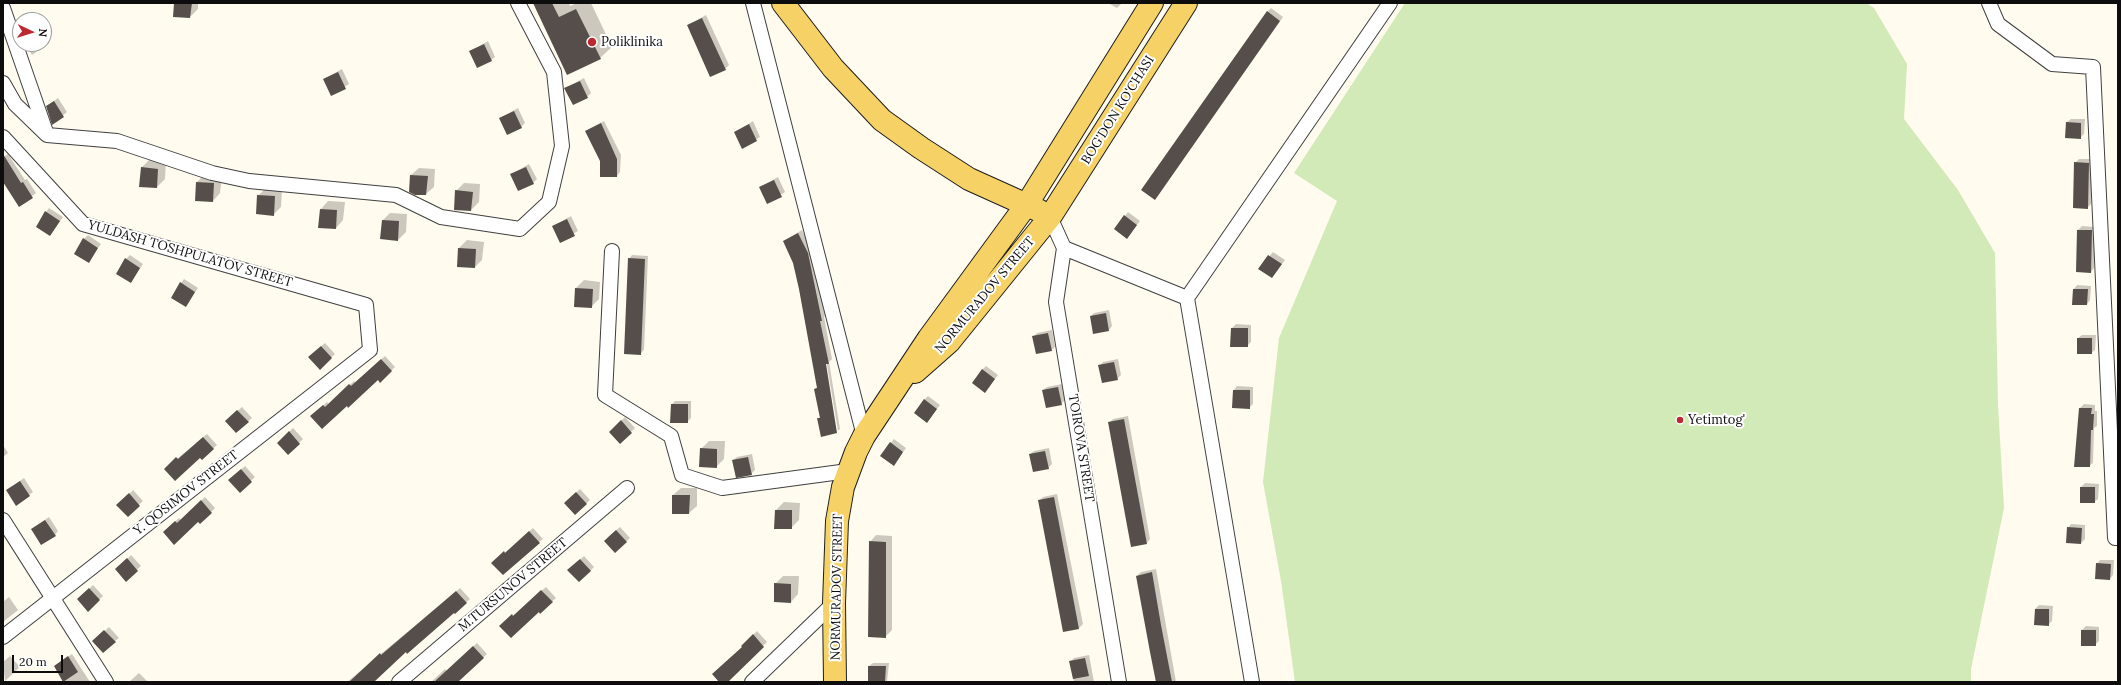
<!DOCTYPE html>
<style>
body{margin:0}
#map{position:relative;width:2121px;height:685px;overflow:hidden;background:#fffbee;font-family:Lora,serif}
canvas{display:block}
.frame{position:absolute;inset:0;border:4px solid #0d0d0d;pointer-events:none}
.north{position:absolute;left:12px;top:12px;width:40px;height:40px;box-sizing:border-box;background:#fff;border:1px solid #9e9e9e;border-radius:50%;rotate:94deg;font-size:11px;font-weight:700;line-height:16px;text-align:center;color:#0d0d0d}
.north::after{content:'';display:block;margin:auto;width:14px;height:18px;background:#bc2730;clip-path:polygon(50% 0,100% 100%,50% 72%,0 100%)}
.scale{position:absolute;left:12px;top:655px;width:51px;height:18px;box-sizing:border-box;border:2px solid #0d0d0d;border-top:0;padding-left:5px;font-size:12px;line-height:14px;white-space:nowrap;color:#0d0d0d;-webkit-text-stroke:3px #fff;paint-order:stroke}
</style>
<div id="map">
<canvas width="2121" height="685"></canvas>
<div class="frame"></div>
<div class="north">N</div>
<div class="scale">20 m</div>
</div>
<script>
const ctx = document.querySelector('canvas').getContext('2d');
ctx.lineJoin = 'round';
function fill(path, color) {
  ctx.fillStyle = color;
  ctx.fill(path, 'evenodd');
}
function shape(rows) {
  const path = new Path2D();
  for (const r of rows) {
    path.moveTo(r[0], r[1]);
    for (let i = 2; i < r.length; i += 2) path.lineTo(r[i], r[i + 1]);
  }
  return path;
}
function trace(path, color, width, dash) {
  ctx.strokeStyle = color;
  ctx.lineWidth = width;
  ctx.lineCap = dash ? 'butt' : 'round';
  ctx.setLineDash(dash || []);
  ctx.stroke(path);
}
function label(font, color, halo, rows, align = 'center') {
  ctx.font = font + ' Lora,serif';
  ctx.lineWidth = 4;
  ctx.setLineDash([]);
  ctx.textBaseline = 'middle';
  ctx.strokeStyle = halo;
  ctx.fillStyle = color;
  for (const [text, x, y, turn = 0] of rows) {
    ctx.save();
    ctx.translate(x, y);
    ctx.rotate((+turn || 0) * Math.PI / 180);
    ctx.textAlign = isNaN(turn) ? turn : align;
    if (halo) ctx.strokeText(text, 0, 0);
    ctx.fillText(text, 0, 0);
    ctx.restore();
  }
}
const green = shape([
 [1405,3,1866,3,1874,8,1907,64,1904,119,1958,190,1995,253,1998,405,2004,508,1971,669,1971,682,1295,682,1281,581,1263,482,1279,338,1337,201,1294,173]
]);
const shadow = shape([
 [175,3,198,3,198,9,190,17],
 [535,3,569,3,570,6,577,3,591,3,612,47,600,58],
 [1108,3,1122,3,1117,8],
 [1271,8,1283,17,1158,195,1267,12],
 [706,15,729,65,725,69,688,25],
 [44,35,49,43,32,55,26,44,44,44],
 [488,41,495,57,491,60,470,52],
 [342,69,349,84,331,95,324,79],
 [584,78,591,93,587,97,566,88],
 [58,98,67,112,53,123,51,103],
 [518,108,525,123,521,127,500,118],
 [2071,119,2085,119,2084,134,2080,138,2067,122],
 [604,121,621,155,620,172,617,176,601,161,586,131],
 [753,121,760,137,743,147,736,132],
 [8,154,25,180,27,179,36,193,19,206,3,180,3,157],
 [2079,159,2092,159,2091,204,2087,208,2075,163],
 [149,160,166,161,165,179,157,187,141,168],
 [529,164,537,179,533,183,512,174],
 [419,168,435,169,434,187,426,194,415,194,411,175],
 [205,174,222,176,220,193,213,201,197,182],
 [778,177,785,192,768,203,760,187],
 [464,183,480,184,479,202,471,210,456,191],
 [266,188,282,189,281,207,273,215,258,196],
 [328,201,345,202,343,220,336,228,321,209],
 [49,208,63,217,50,235,46,212],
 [1128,212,1140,221,1127,238,1125,216],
 [390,213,407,214,406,232,398,240,383,220],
 [571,216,578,231,560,241,553,226],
 [2082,226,2095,227,2094,268,2091,272,2077,271,2078,230],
 [802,230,811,249,825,316,824,317,832,359,829,362,840,429,836,432,818,419,820,417,815,389,818,387,794,262,784,241],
 [826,359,838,431,836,431,824,360],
 [88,235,101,244,88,262,84,239],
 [467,240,484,242,482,260,475,267,459,248],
 [1273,252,1285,260,1272,277,1260,268],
 [130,255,143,264,131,282,126,259],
 [632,255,648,256,644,350,640,354,629,259],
 [184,279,198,288,186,306,181,283],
 [584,280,600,282,599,299,591,307,576,288],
 [2077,285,2091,286,2090,300,2087,304,2074,289],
 [1109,310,1112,326,1109,330,1091,316,1094,313],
 [1236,324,1251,325,1251,342,1247,346,1232,328],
 [1052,330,1055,347,1051,350,1033,337,1037,333],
 [2082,335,2096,335,2095,350,2091,353,2078,338],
 [325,343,335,354,320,368,313,354],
 [385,356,395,367,380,381,378,379,347,404,315,413,327,402,329,404,354,381,356,383],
 [1118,359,1121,375,1117,379,1100,365,1103,362],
 [986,366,998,375,988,388,982,370],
 [1062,384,1065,400,1061,404,1043,390,1047,387],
 [1237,386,1253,387,1253,404,1249,408,1234,390],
 [928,396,940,405,930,418,924,400],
 [675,401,691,401,691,418,687,422,672,404],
 [2084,404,2095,405,2095,411,2097,411,2097,426,2094,428,2093,463,2089,466,2080,408],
 [242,407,252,418,236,432,226,421],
 [1128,416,1150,539,1147,543,1110,422,1113,419],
 [625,417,635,428,620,442,610,432],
 [293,428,303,439,288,454,278,443],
 [207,434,217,445,202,459,200,457,165,469],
 [894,439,906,448,897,461,881,456],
 [709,441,725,441,724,459,716,467,701,449],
 [3,445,8,453,3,457],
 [1049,448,1052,464,1048,468,1030,454,1034,451],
 [752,454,755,470,751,474,733,460,737,457],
 [245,466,255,477,240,491,233,477],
 [24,478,33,492,16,504,7,490],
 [2085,483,2099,484,2098,499,2094,502,2081,487],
 [681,488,697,488,697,506,689,513,673,495],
 [580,489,590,500,575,514,565,503],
 [133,490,143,501,128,515,118,505],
 [1057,494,1083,624,1079,628,1064,631,1039,501,1043,497],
 [205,497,215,508,200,523,198,521,164,532,179,518,181,520],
 [784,502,800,503,799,520,791,528,776,510],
 [49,517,58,531,55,535,32,529],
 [2071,524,2085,525,2085,539,2081,543,2068,528],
 [620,527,630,538,615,552,608,537],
 [533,528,543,539,539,542,493,563],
 [876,535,892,536,892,630,885,637,870,542],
 [131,555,141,566,126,580,120,566],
 [584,556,594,567,590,571,569,570],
 [2100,560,2114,560,2113,575,2110,579,2097,564],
 [1156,569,1176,682,1156,682,1137,576,1141,572],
 [783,576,799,576,798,594,791,602,775,584],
 [93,585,103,596,88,610,78,600],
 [546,587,556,598,540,612,539,611,501,626],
 [460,588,470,599,407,652,406,651,370,682,347,682,434,610,435,611],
 [9,597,18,610,3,622,3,602],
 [2039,605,2053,606,2052,621,2048,625,2035,609],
 [2086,626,2099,627,2099,641,2095,645,2082,630],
 [109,627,119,638,115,641,94,641],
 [757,631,767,642,726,682,721,682,743,647,742,646],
 [477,643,487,654,472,668,453,682,431,682,445,669,447,671],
 [72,654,90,682,65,682,55,666],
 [1089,655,1094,682,1074,682,1070,662,1074,658],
 [10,656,20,667,5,681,3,662],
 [873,663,889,663,887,682,869,682,869,666],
 [139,673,148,682,129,682]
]);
const building = shape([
 [174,3,192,3,190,18,173,17],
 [533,3,552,3,559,17,576,9,601,59,567,75],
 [1267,11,1280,21,1155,200,1141,190],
 [702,18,726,70,710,77,687,25],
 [484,44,492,61,477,68,469,51],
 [338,72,346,89,331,96,323,79],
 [580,81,588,98,573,105,564,88],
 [54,101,64,117,52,125,46,106],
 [514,111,522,128,507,135,499,118],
 [2066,122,2081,123,2081,139,2065,138],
 [601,123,617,159,617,177,600,177,600,161,585,131],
 [749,124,757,141,742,149,734,132],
 [3,154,21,183,23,182,33,198,19,207,3,182],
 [2074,162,2089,163,2088,209,2073,208],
 [141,167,158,169,157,188,139,187],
 [526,167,534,184,518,191,510,174],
 [410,175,428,176,426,195,415,195,409,192],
 [774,180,782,197,767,204,759,187],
 [196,182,214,183,213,202,195,201],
 [455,190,473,192,471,211,454,210],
 [257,195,275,196,274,216,256,214],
 [320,209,337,210,336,229,318,228],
 [45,211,60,221,50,236,36,227],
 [1124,215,1137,225,1127,239,1114,229],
 [567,219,575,236,560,243,552,226],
 [382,220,399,221,398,241,380,239],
 [2077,230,2092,230,2091,273,2076,272],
 [798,233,808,253,822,321,820,321,829,364,826,364,837,433,821,437,817,418,820,418,814,389,817,388,799,289,793,263,783,241],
 [83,238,98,248,89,263,74,254],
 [458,248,476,249,475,268,457,267],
 [1268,255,1282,264,1272,278,1258,269],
 [125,258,140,268,131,283,116,274],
 [628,258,645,259,641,355,624,354],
 [180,282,195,292,186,307,171,298],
 [575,288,593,289,592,308,574,307],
 [2073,289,2088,289,2087,305,2072,305],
 [1106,313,1109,331,1093,334,1090,316],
 [1231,328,1248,328,1248,347,1230,347],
 [1048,333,1052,351,1036,354,1032,336],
 [2077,338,2092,338,2092,354,2077,354],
 [321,346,332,358,320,370,308,357],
 [381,359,392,371,380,383,378,380,348,408,347,406,322,429,310,416,323,405,325,407,349,384,351,386],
 [1114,362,1118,380,1102,383,1098,365],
 [982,369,995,379,985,393,972,383],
 [1058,387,1062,405,1046,408,1042,390],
 [1233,390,1250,390,1250,409,1232,408],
 [924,399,937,409,927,423,914,413],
 [671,404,688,404,688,423,670,423],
 [2079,408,2092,408,2091,414,2094,414,2093,430,2091,430,2090,467,2074,467],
 [237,410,249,422,236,433,225,421],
 [1124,419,1147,544,1131,547,1108,422],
 [621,420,632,433,620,444,609,432],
 [289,431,300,444,288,455,277,443],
 [203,437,214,449,202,460,200,458,175,481,164,469,176,457,178,459],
 [890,442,903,452,894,466,880,456],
 [700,448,717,449,717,468,699,467],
 [1045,451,1049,469,1033,472,1029,454],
 [748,457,752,475,736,478,732,460],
 [241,469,252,482,240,493,228,480],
 [20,481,30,496,16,506,6,490],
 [2080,487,2095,487,2095,503,2080,503],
 [576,492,587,504,575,515,564,503],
 [129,493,140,506,128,517,116,505],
 [672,495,690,495,689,514,672,514],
 [1054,497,1079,629,1063,632,1038,500],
 [201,500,212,513,200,524,198,522,174,545,163,532,175,521,177,523],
 [775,510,792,510,792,529,774,529],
 [45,520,56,536,41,545,31,529],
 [2067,527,2082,528,2081,544,2066,543],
 [616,530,627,542,615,553,604,541],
 [529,531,540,543,503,575,491,563,504,551,505,553],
 [869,541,886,542,886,638,868,637],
 [127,558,138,571,126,582,115,569],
 [580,559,591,571,579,582,567,570],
 [2096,563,2111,564,2110,580,2095,579],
 [1152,572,1161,625,1172,682,1156,682,1150,652,1136,576],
 [774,583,791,584,791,603,774,602],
 [89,588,100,600,88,612,77,599],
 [541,590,553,602,540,614,539,612,511,638,499,626,512,614,513,616],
 [456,591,467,603,455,614,454,613,407,654,406,652,374,682,349,682,380,653,381,655],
 [2035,609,2049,609,2049,626,2034,625],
 [104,630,116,642,103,653,92,641],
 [2081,630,2096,630,2096,646,2081,646],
 [753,634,764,647,728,682,719,682,712,674,742,647,741,646],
 [473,646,484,658,458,682,434,682],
 [68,656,78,672,63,682,54,666],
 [1085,658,1089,676,1073,679,1069,661],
 [868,666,886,666,885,682,868,682]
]);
const minor = shape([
 [753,3,864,436],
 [1989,3,1998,24,2052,64,2093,67,2115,538,2118,538],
 [3,8,46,132],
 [3,83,15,104,47,135,117,141,212,173,249,181,396,195,441,217,520,229,549,202,562,146,554,72,518,3],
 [3,137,83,224,366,305,370,350,3,637],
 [1050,217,1064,248,1056,302,1119,682],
 [1064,248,1187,298,1390,3],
 [612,251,605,395,671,436,682,475,722,488,848,471],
 [1187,298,1252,682],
 [3,520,106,682],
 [399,682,627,488],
 [752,682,834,603]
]);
const primary = shape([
 [783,3,833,68,882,120,921,148,969,179,1040,211],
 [915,372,949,342,1050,217,1186,3],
 [835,682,834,603,837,521,843,487,856,452,864,436,929,338,1027,204,1152,3]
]);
const markers = [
 [592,42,5,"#bc2730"],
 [1680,420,4,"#bc2730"]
];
const poiNames = [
 ["Poliklinika",601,42],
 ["Yetimtog'",1688,420]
];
const streetNames = [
 ["BOG'DON KO'CHASI",1118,110,-58],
 ["YULDASH TOSHPULATOV STREET",190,254,16],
 ["NORMURADOV STREET",985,295,-50],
 ["TOIROVA STREET",1081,448,81],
 ["Y. QOSIMOV STREET",186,493,-38],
 ["M.TURSUNOV STREET",513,585,-40],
 ["NORMURADOV STREET",837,587,-89]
];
fill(green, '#d2e9b8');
fill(shadow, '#0003');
fill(building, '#564e4a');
trace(minor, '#404040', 16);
trace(primary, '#1e1e1e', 24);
trace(minor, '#fff', 14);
trace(primary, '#f6d266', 22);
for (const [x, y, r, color] of markers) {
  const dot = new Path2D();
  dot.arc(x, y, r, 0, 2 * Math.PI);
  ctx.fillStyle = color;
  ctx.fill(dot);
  trace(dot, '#fff', 1.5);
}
label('13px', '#0d0d0d', '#fff', poiNames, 'left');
label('13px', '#0d0d0d', '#fff', streetNames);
</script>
